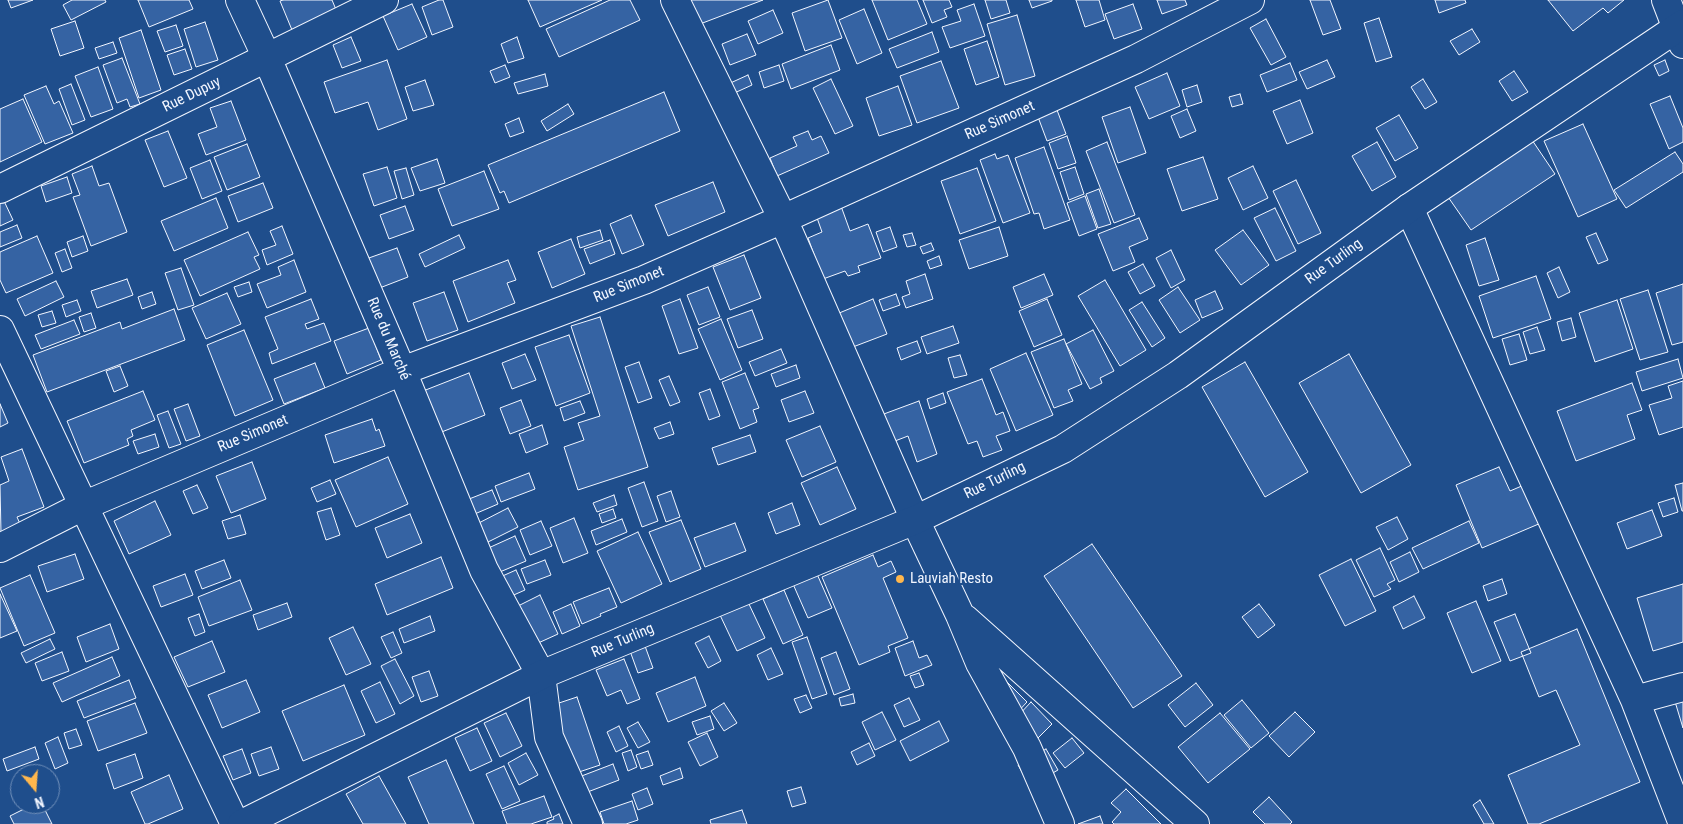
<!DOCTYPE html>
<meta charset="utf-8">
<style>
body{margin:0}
#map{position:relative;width:1683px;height:824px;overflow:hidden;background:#1f4e8c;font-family:"Roboto Condensed",sans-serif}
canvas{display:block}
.north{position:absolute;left:10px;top:764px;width:50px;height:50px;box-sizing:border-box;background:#1f4e8c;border:1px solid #7391ba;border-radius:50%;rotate:162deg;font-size:14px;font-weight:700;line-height:20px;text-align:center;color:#f2f6ff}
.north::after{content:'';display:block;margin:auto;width:18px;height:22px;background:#ffb74d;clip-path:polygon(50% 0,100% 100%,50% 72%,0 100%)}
</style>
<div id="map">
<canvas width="1683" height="824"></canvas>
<div class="north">N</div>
</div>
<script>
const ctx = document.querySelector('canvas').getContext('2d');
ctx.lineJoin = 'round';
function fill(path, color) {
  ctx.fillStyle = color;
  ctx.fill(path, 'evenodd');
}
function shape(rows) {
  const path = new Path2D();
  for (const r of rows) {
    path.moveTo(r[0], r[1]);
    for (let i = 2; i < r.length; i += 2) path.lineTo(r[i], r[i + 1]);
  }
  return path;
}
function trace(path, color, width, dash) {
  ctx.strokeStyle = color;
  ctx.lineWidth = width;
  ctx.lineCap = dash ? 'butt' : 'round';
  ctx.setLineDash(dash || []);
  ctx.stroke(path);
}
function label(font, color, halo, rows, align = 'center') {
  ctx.font = font + ' "Roboto Condensed",sans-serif';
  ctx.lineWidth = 4;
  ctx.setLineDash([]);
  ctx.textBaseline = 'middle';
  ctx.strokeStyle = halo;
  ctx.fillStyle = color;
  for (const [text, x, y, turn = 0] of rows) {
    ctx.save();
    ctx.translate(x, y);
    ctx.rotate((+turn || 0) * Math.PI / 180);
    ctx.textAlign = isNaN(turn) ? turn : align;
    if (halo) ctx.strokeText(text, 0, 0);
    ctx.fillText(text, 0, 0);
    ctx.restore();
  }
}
const building = shape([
 [8,0,33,0,11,8,8,0],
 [72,0,105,0,106,2,71,20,63,5,72,0],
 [138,0,189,0,193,9,149,27,138,0],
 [283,0,332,0,337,12,292,30,280,1,283,0],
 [439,0,443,0,453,27,432,35,422,7,439,0],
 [528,0,602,0,540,27,528,0],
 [610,0,630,0,640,20,559,57,546,29,610,0],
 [690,0,763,0,700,24,690,0],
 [828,0,842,38,805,51,792,13,828,0],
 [872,0,917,0,927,24,888,40,872,0],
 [923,0,949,0,952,7,944,10,947,17,932,23,923,0],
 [985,0,1006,0,1010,13,991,19,985,0],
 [1029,0,1052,0,1052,1,1032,8,1029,0],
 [1076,0,1099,0,1105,20,1085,27,1076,0],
 [1157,0,1185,0,1187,5,1162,14,1157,0],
 [1310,0,1330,0,1341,29,1323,35,1310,0],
 [1435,0,1465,0,1466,3,1439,13,1435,0],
 [1548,0,1624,0,1608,13,1603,8,1573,31,1548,0],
 [412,4,427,37,398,50,383,16,412,4],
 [974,4,985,36,950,48,942,27,961,21,957,10,974,4],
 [1133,4,1142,29,1114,39,1105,14,1133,4],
 [864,9,882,53,857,64,839,20,864,9],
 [773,10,783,33,758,44,748,21,773,10],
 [1017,15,1035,76,1005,85,987,24,1017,15],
 [1379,18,1392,57,1376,62,1364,23,1379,18],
 [1266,19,1286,57,1271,65,1250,28,1266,19],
 [75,21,84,48,60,56,51,29,75,21],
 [205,22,218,60,196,67,184,29,205,22],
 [176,25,183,46,165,52,157,31,176,25],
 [1472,29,1480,42,1459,55,1450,41,1472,29],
 [141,30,161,90,139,98,119,38,141,30],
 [932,32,939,52,897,68,889,49,932,32],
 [747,34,756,55,730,65,722,44,747,34],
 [351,37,361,61,342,68,333,45,351,37],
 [517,37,524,58,508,63,501,44,517,37],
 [987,41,999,77,976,85,964,49,987,41],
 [113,42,117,53,99,59,95,48,113,42],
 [831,45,840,70,791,89,782,64,831,45],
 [185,49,192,69,174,75,167,55,185,49],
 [122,58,140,104,130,107,127,99,117,103,103,65,122,58],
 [387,60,407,119,378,130,368,102,335,113,324,82,387,60],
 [1327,60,1335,77,1307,89,1299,72,1327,60],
 [1665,60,1669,71,1659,76,1654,65,1665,60],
 [941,61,959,108,917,123,900,76,941,61],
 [1290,63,1297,80,1267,92,1260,75,1290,63],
 [505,65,510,77,495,83,490,71,505,65],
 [779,65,784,81,764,88,759,72,779,65],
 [98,67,113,109,91,117,75,76,98,67],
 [1514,71,1528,92,1512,101,1499,81,1514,71],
 [1167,73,1180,106,1149,119,1135,87,1167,73],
 [545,74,548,86,518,94,514,83,545,74],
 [748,75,752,85,730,95,726,85,748,75],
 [831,79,853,126,835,134,813,88,831,79],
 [1423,79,1437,102,1425,109,1411,87,1423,79],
 [425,80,434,105,413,111,405,87,425,80],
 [71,84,85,120,72,125,59,89,71,84],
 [1197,85,1202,102,1187,107,1182,90,1197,85],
 [46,86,54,104,59,101,73,133,45,144,24,95,46,86],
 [898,86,912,125,879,136,866,98,898,86],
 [664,92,680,131,509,203,504,191,500,193,488,165,664,92],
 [1240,94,1243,104,1232,107,1229,97,1240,94],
 [1670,96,1683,128,1683,142,1669,149,1650,104,1670,96],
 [23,99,42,142,0,162,0,109,23,99],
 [1300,100,1313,133,1287,144,1273,111,1300,100],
 [231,101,246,140,206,155,198,134,217,127,210,108,231,101],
 [568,104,574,114,547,131,541,121,568,104],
 [1130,107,1146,153,1118,163,1102,117,1130,107],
 [1187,109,1196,131,1180,138,1171,116,1187,109],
 [1057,110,1066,134,1047,141,1038,117,1057,110],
 [1399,115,1418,148,1395,161,1376,128,1399,115],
 [519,118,524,132,510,137,505,124,519,118],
 [1583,124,1617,199,1578,217,1544,141,1583,124],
 [168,131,187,178,164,187,145,140,168,131],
 [808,131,812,140,821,136,829,153,777,176,770,158,797,146,793,137,808,131],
 [1067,136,1076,163,1058,169,1049,143,1067,136],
 [1530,137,1555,174,1471,230,1446,194,1530,137],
 [1107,142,1135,215,1114,223,1086,151,1107,142],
 [1377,142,1396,177,1372,191,1352,156,1377,142],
 [247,144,260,177,227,190,214,157,247,144],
 [1044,147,1070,220,1044,229,1039,213,1034,214,1015,158,1044,147],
 [1675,152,1683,164,1683,172,1626,208,1614,190,1675,152],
 [995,154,997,159,1008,155,1030,213,1003,223,980,160,995,154],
 [1203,157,1218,199,1182,211,1167,169,1203,157],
 [437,159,445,183,420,191,411,168,437,159],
 [210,160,222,191,202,199,190,168,210,160],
 [92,166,99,186,109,183,127,232,91,246,73,197,80,195,72,174,92,166],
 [1253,166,1268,198,1243,210,1228,178,1253,166],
 [387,167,397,198,374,206,363,174,387,167],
 [1075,167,1084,194,1069,200,1060,172,1075,167],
 [406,168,414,195,402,199,394,171,406,168],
 [977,168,996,221,960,234,941,181,977,168],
 [484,171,499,209,452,226,438,189,484,171],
 [67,177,72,193,46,202,41,186,67,177],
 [1296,180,1321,233,1298,244,1273,191,1296,180],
 [713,182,725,212,668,236,655,205,713,182],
 [263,183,273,208,238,222,228,196,263,183],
 [1099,189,1111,224,1098,228,1086,194,1099,189],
 [1085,196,1097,229,1079,236,1067,203,1085,196],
 [216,198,228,228,174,251,161,221,216,198],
 [4,201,13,220,0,226,0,203,4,201],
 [405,206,414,230,389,239,380,215,405,206],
 [841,206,850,231,868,224,881,258,858,266,860,272,848,276,845,271,823,279,808,238,822,232,816,215,841,206],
 [1275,208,1296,251,1276,261,1254,218,1275,208],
 [631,215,644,245,622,254,610,224,631,215],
 [1139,218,1148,239,1129,247,1135,262,1113,271,1098,234,1139,218],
 [17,225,22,238,0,247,0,232,17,225],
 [282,226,293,254,267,265,262,250,276,245,270,231,282,226],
 [890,227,897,247,883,252,876,232,890,227],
 [999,227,1008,256,969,269,959,240,999,227],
 [600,230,603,240,580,248,577,237,600,230],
 [1243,230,1269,265,1241,285,1215,250,1243,230],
 [248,232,259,255,254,257,260,269,200,296,184,260,248,232],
 [912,233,916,245,907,247,903,235,912,233],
 [1596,233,1608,260,1598,264,1586,237,1596,233],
 [459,235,465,248,425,267,419,254,459,235],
 [37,236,53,273,6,293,0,280,0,252,37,236],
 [83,236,88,251,72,257,67,242,83,236],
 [1485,238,1499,280,1479,286,1466,245,1485,238],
 [571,239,585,274,552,288,538,252,571,239],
 [610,240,615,254,590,264,584,249,610,240],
 [931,243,934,250,923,254,920,247,931,243],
 [397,248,408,277,377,289,366,259,397,248],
 [65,249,72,268,62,272,55,253,65,249],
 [1171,250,1185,280,1171,288,1156,258,1171,250],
 [744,255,761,298,730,310,713,267,744,255],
 [939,256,942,265,930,269,927,261,939,256],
 [294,260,306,292,267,308,257,284,281,275,278,267,294,260],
 [508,260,516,280,507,283,515,303,468,322,453,281,508,260],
 [1143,264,1155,286,1140,294,1128,272,1143,264],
 [1559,267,1570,292,1558,298,1547,273,1559,267],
 [181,268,194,305,178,310,165,273,181,268],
 [925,274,933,299,906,308,902,297,910,294,906,281,925,274],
 [1044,274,1053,295,1021,308,1013,287,1044,274],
 [1536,276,1551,319,1493,338,1479,296,1536,276],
 [127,279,133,295,97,308,91,291,127,279],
 [1105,280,1146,350,1120,366,1078,296,1105,280],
 [56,281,64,297,25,316,17,299,56,281],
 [249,282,252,292,238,297,234,287,249,282],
 [1683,284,1683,342,1672,345,1656,293,1683,284],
 [708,287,720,317,699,325,687,295,708,287],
 [1178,287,1200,320,1180,333,1159,300,1178,287],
 [1648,290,1668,352,1640,360,1620,299,1648,290],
 [1215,291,1223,309,1202,318,1195,300,1215,291],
 [152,292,156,304,142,309,138,297,152,292],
 [444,292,458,330,427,341,413,303,444,292],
 [227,293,241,324,206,339,192,308,227,293],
 [896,294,900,305,883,311,879,300,896,294],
 [311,299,319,319,305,324,307,329,324,323,331,341,272,364,269,353,278,349,265,317,311,299],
 [680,299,698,348,679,354,662,306,680,299],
 [873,299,887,334,845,350,832,316,873,299],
 [1047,299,1062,335,1034,347,1019,311,1047,299],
 [77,300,81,311,66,317,62,305,77,300],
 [1617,300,1633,349,1595,362,1579,313,1617,300],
 [1142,302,1165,338,1152,347,1129,310,1142,302],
 [174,309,185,340,47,392,33,355,120,322,122,329,174,309],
 [752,310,763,339,738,348,727,319,752,310],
 [52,311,56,323,42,327,38,315,52,311],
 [91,313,96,328,84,332,79,317,91,313],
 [600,317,648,467,578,490,564,447,584,440,578,423,600,416,571,326,600,317],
 [1571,318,1576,337,1562,341,1557,322,1571,318],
 [721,319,742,370,720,380,698,329,721,319],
 [74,320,80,334,41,349,35,335,74,320],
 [953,326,959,343,927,354,921,337,953,326],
 [1537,327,1545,350,1530,354,1523,332,1537,327],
 [369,328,381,360,347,374,334,341,369,328],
 [244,330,273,400,235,416,207,345,244,330],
 [1093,330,1114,371,1100,378,1102,383,1090,389,1066,344,1093,330],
 [1519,334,1527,360,1510,365,1502,339,1519,334],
 [569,335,590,393,556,406,535,347,569,335],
 [1064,339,1082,384,1068,390,1073,401,1054,408,1031,352,1064,339],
 [917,341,921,352,901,360,897,348,917,341],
 [781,349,787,363,755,376,749,362,781,349],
 [1026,353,1053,415,1016,431,990,369,1026,353],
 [525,354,536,380,512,389,502,363,525,354],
 [1349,354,1411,465,1361,493,1299,383,1349,354],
 [960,355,967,375,954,378,948,358,960,355],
 [1678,359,1683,378,1642,391,1636,372,1678,359],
 [639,362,652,398,638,403,625,367,639,362],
 [1245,362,1308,472,1265,497,1202,387,1245,362],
 [315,363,325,388,284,404,274,379,315,363],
 [796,365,800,378,776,387,771,374,796,365],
 [120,366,128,386,114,392,106,371,120,366],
 [469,373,485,415,434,435,418,393,469,373],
 [745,373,759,408,753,410,757,422,740,429,722,382,745,373],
 [669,376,680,402,670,406,659,380,669,376],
 [982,379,996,415,1003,412,1010,431,996,436,1002,450,983,457,977,441,968,444,947,392,982,379],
 [1683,381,1683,427,1659,435,1649,405,1672,398,1668,386,1683,381],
 [1632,383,1642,410,1627,415,1635,439,1576,461,1557,411,1632,383],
 [710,389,720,416,709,420,699,393,710,389],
 [143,391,155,420,131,430,133,436,127,439,129,445,84,463,67,421,143,391],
 [805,391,814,413,789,422,781,400,805,391],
 [943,393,946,403,930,409,927,399,943,393],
 [521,400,531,426,510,434,500,408,521,400],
 [580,401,585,413,564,421,560,408,580,401],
 [919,401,937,454,917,462,908,436,882,446,873,418,919,401],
 [0,404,8,423,0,427,0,404],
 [188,404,200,436,186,441,174,409,188,404],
 [168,411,181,444,169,448,157,415,168,411],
 [372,419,376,431,379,429,385,446,334,463,325,435,372,419],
 [670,422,674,434,659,439,654,428,670,422],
 [542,425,548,444,526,453,519,434,542,425],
 [820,426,836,462,802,477,786,440,820,426],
 [155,434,159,447,138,454,133,441,155,434],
 [750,435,756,452,718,465,712,448,750,435],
 [22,449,44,507,17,517,21,526,1,534,0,485,9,481,1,457,22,449],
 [388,457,408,504,356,527,335,480,388,457],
 [252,462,266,499,231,513,216,476,252,462],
 [837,467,856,509,820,525,801,483,837,467],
 [1499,467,1510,491,1524,485,1541,523,1482,548,1456,485,1499,467],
 [529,473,535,489,501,502,495,486,529,473],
 [330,480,336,494,317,502,311,488,330,480],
 [644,482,658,521,642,527,628,488,644,482],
 [1683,483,1683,511,1682,511,1675,485,1683,483],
 [197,485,208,508,193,514,183,491,197,485],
 [492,490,498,504,470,516,464,501,492,490],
 [671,491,680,517,666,522,657,496,671,491],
 [614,495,617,505,597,512,593,503,614,495],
 [1674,498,1678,512,1663,517,1658,503,1674,498],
 [155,501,171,535,129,554,114,521,155,501],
 [792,503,800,525,776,534,768,513,792,503],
 [331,508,340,535,326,540,317,512,331,508],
 [508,508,518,527,480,546,471,527,508,508],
 [613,509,616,518,602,523,599,514,613,509],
 [1652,510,1662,536,1627,549,1617,523,1652,510],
 [410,514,422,543,387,558,375,528,410,514],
 [240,515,246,534,228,539,222,521,240,515],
 [1397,517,1408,539,1388,550,1376,527,1397,517],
 [574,518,588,553,563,563,550,528,574,518],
 [622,519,627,532,596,545,591,531,622,519],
 [681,520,701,569,670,582,649,532,681,520],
 [541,521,552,546,530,555,520,530,541,521],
 [1469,521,1479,543,1423,569,1412,548,1469,521],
 [735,523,746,551,705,567,694,538,735,523],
 [638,532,662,584,621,603,597,551,638,532],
 [515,536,526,561,495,574,484,550,515,536],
 [1092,544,1182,676,1133,708,1044,576,1092,544],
 [1380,548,1395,580,1387,584,1391,589,1374,597,1356,560,1380,548],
 [1410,552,1419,572,1399,582,1390,562,1410,552],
 [75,554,84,579,47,592,38,566,75,554],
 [873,555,878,567,891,561,896,572,883,578,908,638,888,646,890,652,859,665,822,577,873,555],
 [441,557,453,588,387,615,375,584,441,557],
 [1351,559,1376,611,1345,626,1319,575,1351,559],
 [224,560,231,578,202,589,195,571,224,560],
 [545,560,551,575,527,584,521,569,545,560],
 [516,570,525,590,507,598,498,578,516,570],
 [185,574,193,595,161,607,153,586,185,574],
 [817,574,832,608,808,618,793,584,817,574],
 [30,575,55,633,24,646,0,588,30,575],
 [1502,579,1507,594,1488,601,1483,586,1502,579],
 [240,580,252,610,209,626,198,597,240,580],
 [1683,584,1683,642,1653,651,1637,598,1683,584],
 [609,588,617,607,600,614,601,616,582,624,573,602,609,588],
 [784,590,803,635,783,644,763,599,784,590],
 [0,594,17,631,0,638,0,594],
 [540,595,558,634,536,644,518,606,540,595],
 [1414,596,1425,618,1403,629,1393,607,1414,596],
 [1476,601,1501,661,1472,673,1447,613,1476,601],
 [748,602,765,638,737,651,720,615,748,602],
 [287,603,292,617,258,630,253,615,287,603],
 [571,604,580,626,562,634,553,612,571,604],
 [1259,604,1275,625,1258,638,1242,617,1259,604],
 [199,614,205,632,195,636,188,618,199,614],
 [1515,614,1531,653,1510,661,1494,622,1515,614],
 [430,616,435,631,404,643,399,629,430,616],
 [110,624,119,649,86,662,77,637,110,624],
 [353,627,371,664,346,675,329,638,353,627],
 [1577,629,1640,782,1539,824,1528,824,1508,775,1580,745,1556,690,1539,697,1521,652,1577,629],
 [393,632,402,653,391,658,381,637,393,632],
 [709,636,721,661,708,668,695,643,709,636],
 [807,637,827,694,812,699,792,642,807,637],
 [50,639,55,649,26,663,21,653,50,639],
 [212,641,225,672,188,687,174,657,212,641],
 [913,641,919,658,927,655,932,665,905,676,895,648,913,641],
 [645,646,653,668,638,673,630,651,645,646],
 [771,648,783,674,768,680,757,655,771,648],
 [62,652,69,671,42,681,35,663,62,652],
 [836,652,850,689,834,695,821,658,836,652],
 [112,657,120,676,62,702,53,683,112,657],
 [395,659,414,696,400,704,381,666,395,659],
 [624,659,640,699,627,704,621,690,607,696,596,670,624,659],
 [994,669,1027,702,1014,716,994,669],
 [429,671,438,696,421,702,412,677,429,671],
 [919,673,924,685,915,688,910,676,919,673],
 [695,677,706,706,668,722,656,693,695,677],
 [129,680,136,698,84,718,77,701,129,680],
 [246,680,260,712,222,728,208,695,246,680],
 [380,682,395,714,376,723,361,691,380,682],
 [1196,683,1213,705,1185,727,1168,705,1196,683],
 [344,685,365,735,303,761,282,711,344,685],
 [1683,692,1683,728,1673,695,1683,692],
 [853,694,855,703,841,706,839,698,853,694],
 [806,695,812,708,800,713,794,699,806,695],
 [577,697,600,765,570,775,547,707,577,697],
 [909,698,920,720,904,727,894,705,909,698],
 [1242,700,1269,733,1251,748,1224,715,1242,700],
 [1031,702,1052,724,1038,738,1017,717,1031,702],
 [135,703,147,733,98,751,87,721,135,703],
 [724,703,737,723,724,731,711,711,724,703],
 [882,712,896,740,875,750,862,722,882,712],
 [1295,712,1315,732,1289,757,1269,736,1295,712],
 [506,713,522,746,500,757,484,723,506,713],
 [1220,713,1250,749,1208,783,1178,747,1220,713],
 [710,716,714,729,697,735,692,722,710,716],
 [939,721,949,741,910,761,900,741,939,721],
 [638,722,650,742,638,748,627,728,638,722],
 [619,726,628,746,616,752,607,732,619,726],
 [477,728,492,761,470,771,455,738,477,728],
 [76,729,82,745,69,749,64,733,76,729],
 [707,733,718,757,700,766,688,742,707,733],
 [58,737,68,763,55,769,45,743,58,737],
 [1072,738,1084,753,1065,768,1053,753,1072,738],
 [869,743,875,756,857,765,851,752,869,743],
 [35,747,39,759,7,771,3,759,35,747],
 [271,747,279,769,259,776,251,754,271,747],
 [242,749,251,773,233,780,223,756,242,749],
 [1046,749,1058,770,1030,786,1018,765,1046,749],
 [631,750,637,767,628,771,622,753,631,750],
 [648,751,653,765,641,769,636,755,648,751],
 [526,753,538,775,519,785,508,763,526,753],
 [135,754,143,778,114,789,106,764,135,754],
 [446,760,474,824,429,824,408,777,446,760],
 [613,764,619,780,585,793,579,777,613,764],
 [504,766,520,801,502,809,486,774,504,766],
 [680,768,683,778,663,785,660,776,680,768],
 [169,775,183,809,148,824,145,824,131,792,169,775],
 [379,776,406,824,363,824,346,794,379,776],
 [801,787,806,803,792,807,787,791,801,787],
 [647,788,653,804,638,810,632,794,647,788],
 [1126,789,1161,824,1114,824,1112,822,1121,812,1111,803,1126,789],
 [544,796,552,817,531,824,507,824,502,811,544,796],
 [1269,797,1292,822,1290,824,1265,824,1253,812,1269,797],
 [1480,800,1494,824,1484,824,1473,805,1480,800],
 [632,801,638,820,626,824,604,824,600,812,632,801],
 [34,804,42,804,52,824,14,824,10,816,34,804],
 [742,810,747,824,711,824,710,820,742,810],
 [559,814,563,824,547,824,547,822,554,819,553,817,559,814],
 [1100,816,1103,824,1078,824,1100,816]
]);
const minor = shape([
 [240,0,267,58,402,371,484,570,541,675,549,737,588,824],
 [675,0,783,219,915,520,960,615,980,663,1027,748,1060,824],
 [1666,0,1683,44],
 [0,189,384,0],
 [1409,208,1635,700,1683,824],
 [0,330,235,824],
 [0,548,83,506,402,371,644,280,783,219,1136,59,1250,0],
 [965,619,1195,824],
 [1635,700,1683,687]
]);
const major = shape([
 [242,824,541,675,915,520,1063,449,1178,375,1409,208,1683,24]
]);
const markers = [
 [900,579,5,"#ffb74d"]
];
const streetNames = [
 ["Rue Dupuy",192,95,-26],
 ["Rue Simonet",1000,121,-24],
 ["Rue Turling",1334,262,-36],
 ["Rue Simonet",629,285,-22],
 ["Rue du Marché",388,339,67],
 ["Rue Simonet",253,434,-23],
 ["Rue Turling",995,481,-26],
 ["Rue Turling",623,641,-23]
];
const poiNames = [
 ["Lauviah Resto",910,579]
];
fill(building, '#3563a3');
trace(building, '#f2f6ff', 1);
trace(minor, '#f2f6ff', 30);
trace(major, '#f2f6ff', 30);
trace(minor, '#1f4e8c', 28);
trace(major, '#1f4e8c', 28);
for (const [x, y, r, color] of markers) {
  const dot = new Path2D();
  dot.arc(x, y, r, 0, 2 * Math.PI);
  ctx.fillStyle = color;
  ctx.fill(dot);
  trace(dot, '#1f4e8c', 2);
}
label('15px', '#f2f6ff', '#1f4e8c', streetNames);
label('15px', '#f2f6ff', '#1f4e8c', poiNames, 'left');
</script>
